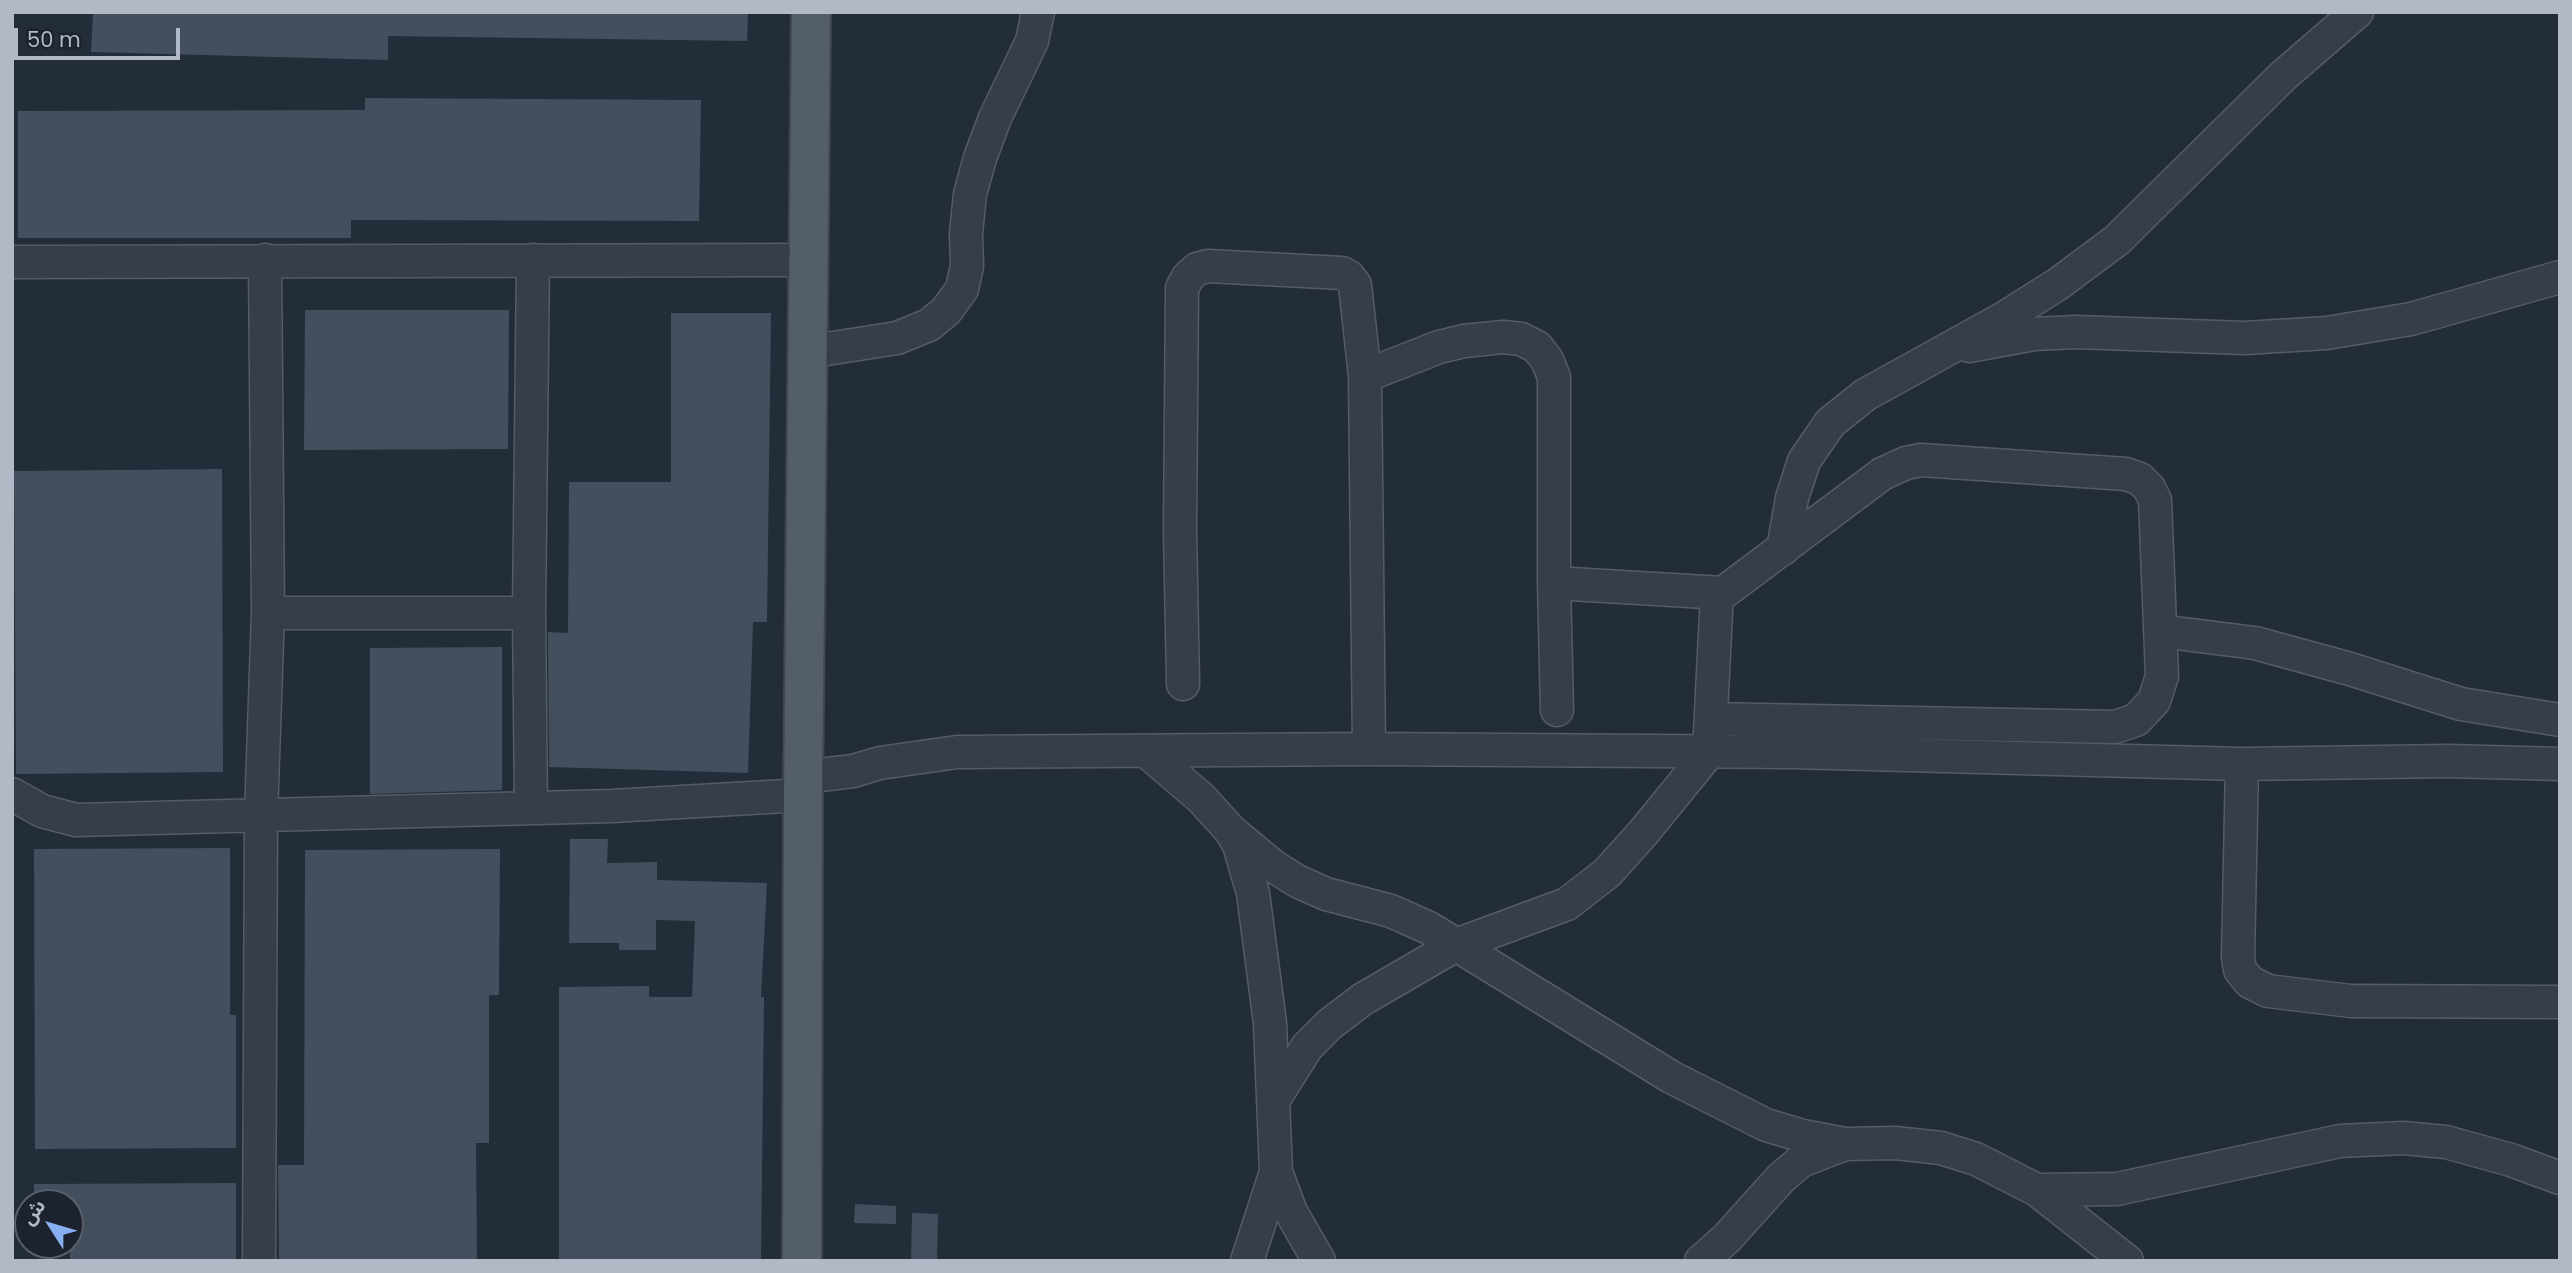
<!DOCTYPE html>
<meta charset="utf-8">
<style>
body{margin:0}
#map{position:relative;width:2572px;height:1273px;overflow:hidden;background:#232c39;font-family:Poppins,"Noto Sans Arabic",sans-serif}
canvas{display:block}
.frame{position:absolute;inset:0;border:14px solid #b1b9c6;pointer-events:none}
.north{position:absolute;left:14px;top:1189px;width:70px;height:70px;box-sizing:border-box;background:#1c232f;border:2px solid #585f6b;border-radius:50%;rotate:307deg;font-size:19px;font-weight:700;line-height:28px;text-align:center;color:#b1b9c6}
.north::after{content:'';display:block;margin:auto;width:24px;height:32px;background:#89aff3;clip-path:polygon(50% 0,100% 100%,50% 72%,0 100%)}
.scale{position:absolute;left:14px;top:28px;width:166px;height:32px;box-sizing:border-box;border:4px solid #b1b9c6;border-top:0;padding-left:9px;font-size:21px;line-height:24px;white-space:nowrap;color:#b1b9c6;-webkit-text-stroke:5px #1c232f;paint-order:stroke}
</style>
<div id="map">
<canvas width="2572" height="1273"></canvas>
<div class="frame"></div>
<div class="north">ش</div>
<div class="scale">50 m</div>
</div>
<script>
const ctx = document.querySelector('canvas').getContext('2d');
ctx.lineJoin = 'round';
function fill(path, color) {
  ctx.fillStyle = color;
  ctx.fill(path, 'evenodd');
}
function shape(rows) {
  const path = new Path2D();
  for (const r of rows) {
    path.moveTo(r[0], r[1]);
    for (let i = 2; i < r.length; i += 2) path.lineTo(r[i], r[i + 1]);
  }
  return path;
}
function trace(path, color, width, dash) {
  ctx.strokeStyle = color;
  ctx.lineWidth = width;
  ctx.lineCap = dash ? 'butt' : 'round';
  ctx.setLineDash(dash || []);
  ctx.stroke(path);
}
const building = shape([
 [93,12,748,12,747,41,388,36,388,60,91,52],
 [365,98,701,100,699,221,351,220,351,238,18,238,18,111,365,110],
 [305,310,509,310,508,449,304,450],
 [671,313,771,313,767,622,753,622,748,773,549,767,548,632,568,633,569,482,671,482],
 [222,469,223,772,16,774,14,471],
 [502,647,502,790,370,794,370,648],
 [570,839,608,839,607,863,657,862,657,880,767,883,761,997,764,997,761,1261,559,1261,559,987,649,986,649,997,692,997,695,921,656,920,656,950,619,950,619,943,569,943],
 [230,848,230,1015,236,1015,236,1148,35,1149,34,849],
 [500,849,499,995,489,995,489,1143,476,1143,477,1261,279,1261,278,1165,304,1165,305,850],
 [236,1183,236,1261,70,1261,70,1203,34,1203,34,1184],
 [855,1204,896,1206,896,1224,854,1223],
 [912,1213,938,1214,937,1261,911,1261]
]);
const minor = shape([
 [12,262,808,260],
 [1969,346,2034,334,2075,332,2245,338,2327,333,2411,319,2560,277],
 [807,352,897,338,929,325,946,311,962,289,967,266,966,233,970,194,980,158,995,118,1032,41,1038,12],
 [1365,376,1439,347,1464,341,1503,337,1521,339,1537,347,1547,360,1554,377,1554,583,1557,710],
 [1783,549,1792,498,1804,461,1830,423,1865,395,2004,318,2058,284,2117,240,2283,76,2357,12],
 [1554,583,1723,593,1882,474,1906,463,1921,460,2126,474,2140,479,2149,488,2155,500,2162,676,2154,701,2136,720,2115,727,1711,719],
 [268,613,529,613],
 [2160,631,2255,643,2350,669,2461,704,2560,720],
 [1183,684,1180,530,1182,288,1188,277,1197,269,1208,266,1342,273,1349,277,1355,285,1365,376,1369,749],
 [1146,751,1201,798,1231,831,1239,845,1253,893,1270,1023,1276,1172,1291,1212,1319,1261],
 [2242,764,2238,957,2240,970,2250,982,2268,991,2351,1001,2560,1002],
 [803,777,853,771,880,763,957,752,1369,749,1793,752,2242,764,2448,761,2560,764],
 [12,794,42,811,76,820,612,806,803,795],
 [531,808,529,613,533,260],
 [1231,831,1273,866,1297,881,1326,894,1391,911,1429,928,1671,1077,1766,1125,1803,1136,1845,1144,1895,1143,1941,1148,1976,1159,2037,1190,2127,1261],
 [1273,1101,1307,1047,1330,1024,1363,999,1456,945,1567,904,1607,873,1643,833,1709,752,1717,594],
 [2037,1190,2117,1189,2340,1141,2403,1138,2446,1142,2511,1160,2560,1178],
 [259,1261,261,815,268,613,265,260],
 [1247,1261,1276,1172],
 [1701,1261,1727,1238,1781,1178,1801,1161,1845,1144]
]);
const major = shape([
 [802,1261,803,795,811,12]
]);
fill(building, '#444f5e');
trace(minor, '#545c68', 35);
trace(major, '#404753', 42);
trace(minor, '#363e4a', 32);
trace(major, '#545d6a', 38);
</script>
